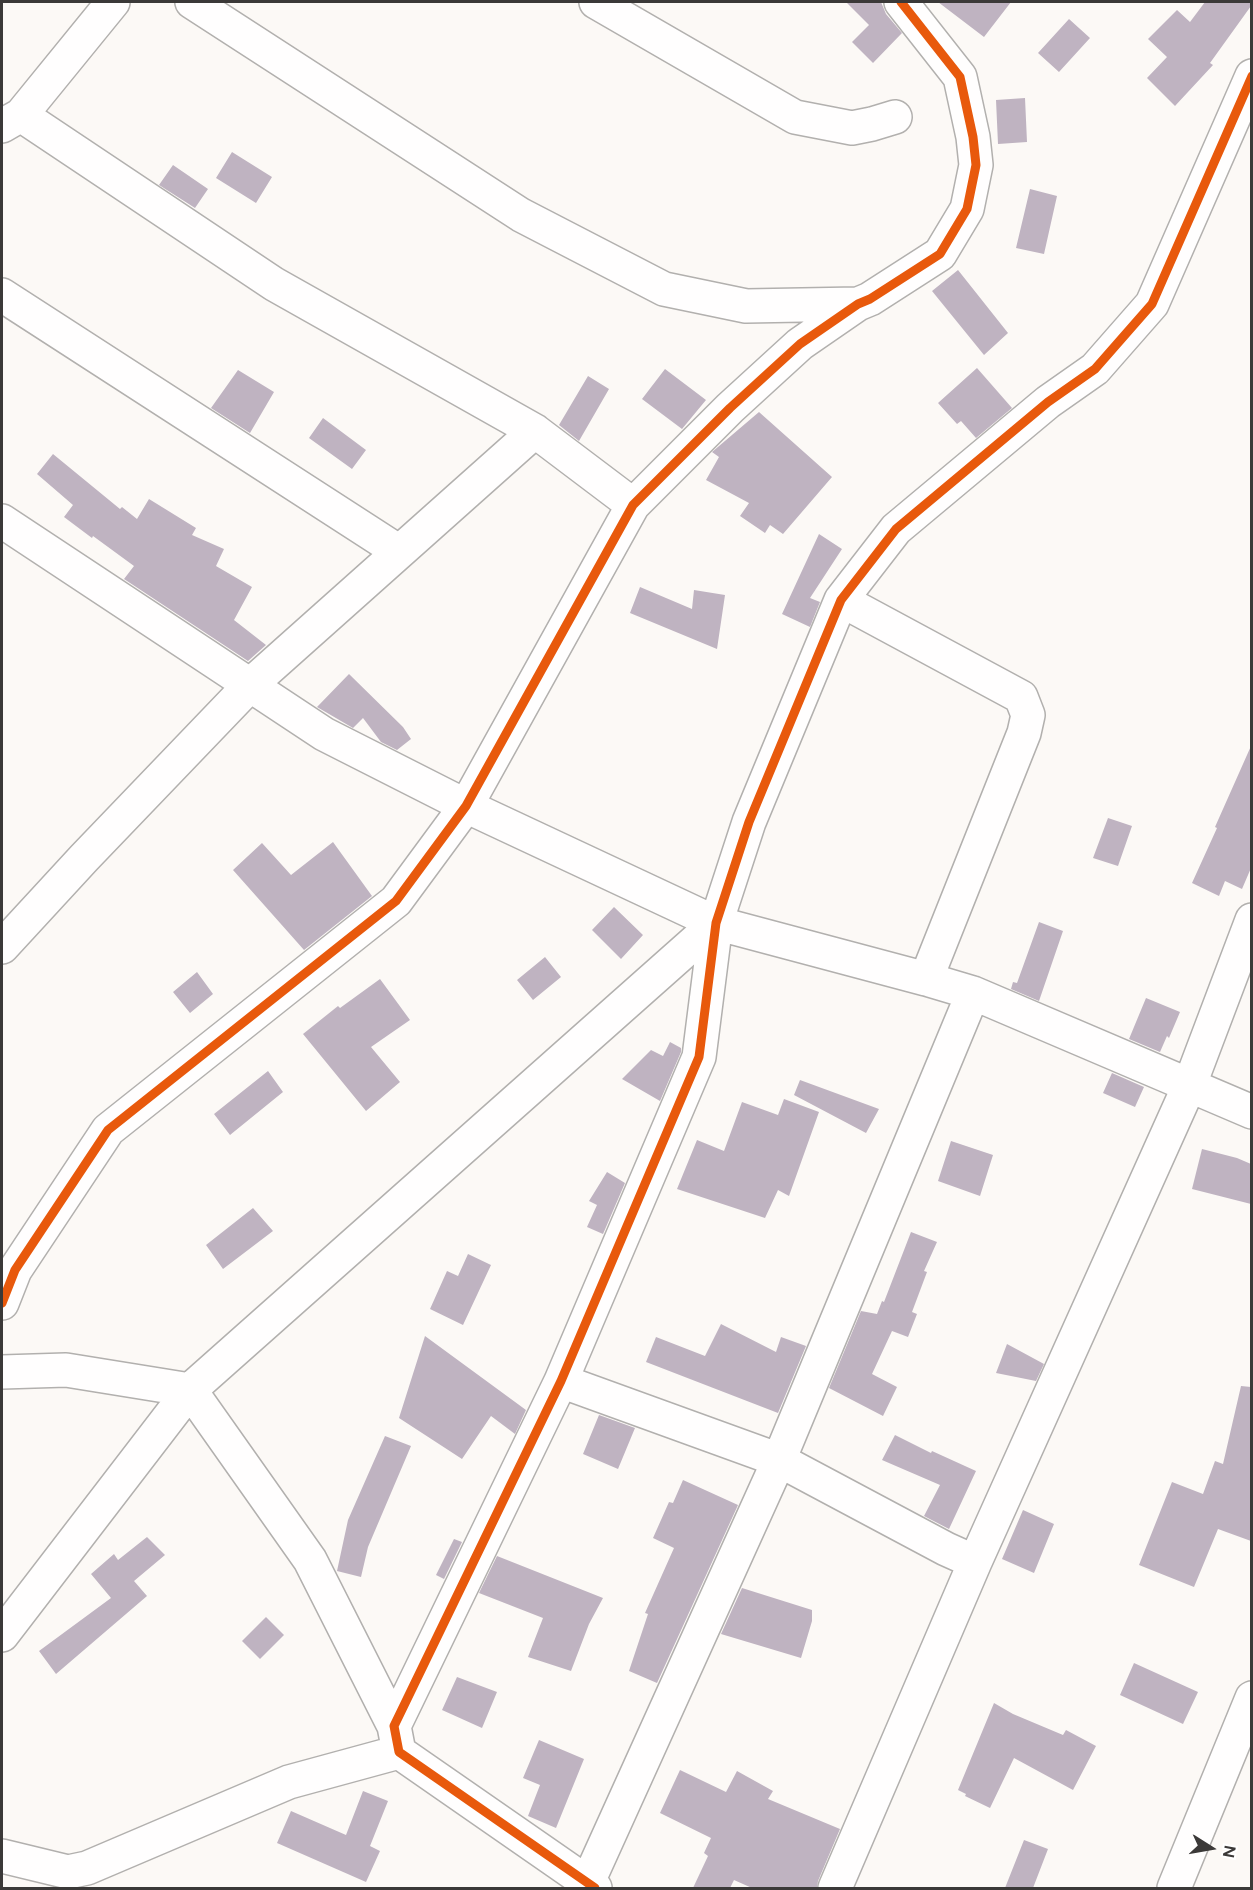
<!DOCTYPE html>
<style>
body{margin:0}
#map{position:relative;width:1253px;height:1890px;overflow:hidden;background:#fcf9f6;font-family:Figtree,sans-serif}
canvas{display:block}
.frame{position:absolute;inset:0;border:3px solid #3b3938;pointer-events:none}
.north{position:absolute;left:1181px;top:1818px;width:60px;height:60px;-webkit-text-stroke:4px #fff;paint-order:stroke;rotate:101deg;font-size:16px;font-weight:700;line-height:24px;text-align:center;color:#3b3938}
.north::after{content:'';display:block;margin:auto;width:21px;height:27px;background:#3b3938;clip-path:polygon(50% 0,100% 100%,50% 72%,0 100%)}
</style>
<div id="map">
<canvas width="1253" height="1890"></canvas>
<div class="frame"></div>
<div class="north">N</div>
</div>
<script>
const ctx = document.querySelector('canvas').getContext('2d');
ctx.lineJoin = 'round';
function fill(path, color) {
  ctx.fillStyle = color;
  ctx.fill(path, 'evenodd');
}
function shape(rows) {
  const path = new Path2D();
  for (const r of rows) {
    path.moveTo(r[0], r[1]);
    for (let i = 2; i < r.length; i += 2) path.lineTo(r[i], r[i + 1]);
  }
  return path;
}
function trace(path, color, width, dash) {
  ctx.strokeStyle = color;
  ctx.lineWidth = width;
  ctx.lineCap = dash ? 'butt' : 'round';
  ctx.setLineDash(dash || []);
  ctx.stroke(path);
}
const building = shape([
 [846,2,881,2,886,14,902,33,873,63,852,42,869,25],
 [938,2,1011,2,984,37],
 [1205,2,1251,2,1251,6,1210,63,1213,65,1175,106,1147,78,1167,57,1148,39,1177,10,1190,22],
 [1069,19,1090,38,1059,72,1038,53],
 [1025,98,1027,142,998,144,996,100],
 [232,152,272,177,256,203,216,178],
 [173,165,208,189,195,208,159,185],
 [1030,189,1057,196,1044,254,1016,248],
 [958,270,1008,333,984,355,932,291],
 [977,368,1012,408,976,438,961,421,957,424,938,403],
 [665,369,706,400,682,429,642,399],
 [238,370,274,392,250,433,211,408],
 [588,376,609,389,579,441,559,425],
 [759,412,832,477,783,534,770,525,765,533,740,516,749,503,706,480,719,457,712,452],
 [323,418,366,450,352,469,309,438],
 [53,454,120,509,122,507,137,519,149,499,196,528,192,535,224,549,216,566,252,587,234,620,266,645,248,661,124,579,134,566,93,536,92,538,64,517,73,505,37,474],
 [819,534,842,549,810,598,820,602,810,627,782,614],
 [640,587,692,609,694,590,725,595,717,649,630,613],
 [349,674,403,727,411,739,397,750,381,742,363,718,353,728,317,707],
 [1251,746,1251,868,1242,889,1225,881,1219,896,1192,883,1217,828,1215,827],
 [1108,818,1132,826,1118,866,1093,858],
 [333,842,372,896,304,950,233,870,262,843,291,875],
 [614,907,643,935,621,959,592,930],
 [1039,922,1063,931,1039,1001,1011,989,1013,982,1017,983],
 [545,957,561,977,533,1000,517,980],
 [197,972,213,994,190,1013,173,992],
 [380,979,410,1020,371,1047,400,1082,366,1111,303,1034,338,1006,340,1008],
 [1146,998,1180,1012,1169,1038,1167,1036,1160,1052,1129,1039],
 [670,1042,681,1048,681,1052,660,1101,622,1079,651,1050,663,1056],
 [268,1071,283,1092,230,1135,214,1114],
 [1112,1073,1144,1087,1135,1107,1103,1093],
 [800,1080,879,1109,866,1133,794,1095],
 [784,1099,819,1112,789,1196,778,1190,765,1218,677,1189,697,1140,724,1151,742,1102,778,1115],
 [951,1141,993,1155,980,1196,938,1181],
 [1202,1149,1237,1158,1251,1164,1251,1204,1192,1189],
 [607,1172,625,1183,603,1234,587,1227,597,1205,589,1201],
 [253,1208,273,1231,223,1269,206,1245],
 [911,1232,937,1242,924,1271,927,1272,912,1312,917,1314,908,1337,892,1331,872,1374,897,1387,883,1416,829,1388,861,1311,877,1314,882,1301,884,1302],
 [468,1254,491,1265,463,1325,430,1309,447,1271,458,1276],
 [721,1324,776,1352,781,1337,806,1346,778,1413,646,1362,656,1337,705,1356],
 [425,1336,526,1410,515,1434,491,1416,462,1459,399,1418],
 [1007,1344,1044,1364,1036,1381,996,1373],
 [1241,1386,1251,1387,1251,1541,1218,1529,1194,1587,1139,1565,1172,1482,1203,1494,1215,1461,1223,1464],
 [599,1415,635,1428,618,1469,583,1454],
 [895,1435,931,1453,932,1451,976,1471,949,1529,924,1516,940,1485,882,1460],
 [385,1436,411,1446,368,1547,361,1577,337,1571,348,1520],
 [683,1480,738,1505,657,1683,629,1671,648,1614,645,1613,674,1548,653,1538,669,1502,673,1503],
 [1023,1510,1054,1524,1034,1573,1002,1559],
 [147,1537,165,1555,134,1581,147,1596,56,1674,39,1651,111,1598,91,1574,114,1554,118,1560],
 [454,1539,462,1542,444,1579,436,1575],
 [497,1556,603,1598,589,1624,571,1671,528,1657,543,1618,479,1593],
 [742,1588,812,1610,812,1621,801,1658,721,1634],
 [266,1617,284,1635,260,1659,242,1641],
 [1134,1663,1198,1692,1183,1724,1120,1695],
 [457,1677,497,1692,482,1728,442,1710],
 [994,1703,1013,1714,1063,1735,1066,1730,1096,1746,1073,1790,1014,1758,990,1808,965,1796,966,1794,958,1790],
 [539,1740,584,1759,556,1828,528,1816,540,1785,523,1778],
 [680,1770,726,1792,737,1771,773,1791,768,1799,840,1829,818,1881,817,1888,752,1888,734,1880,730,1888,693,1888,708,1856,704,1853,711,1838,660,1813],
 [363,1791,388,1801,370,1846,380,1851,366,1882,277,1843,291,1811,346,1835],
 [1024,1840,1048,1849,1033,1888,1005,1888]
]);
const street = shape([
 [192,2,521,215,664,289,746,306,858,304],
 [596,2,795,117,852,128,872,124,895,117],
 [21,115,274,284,535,431,633,505],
 [2,126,21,115,113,2],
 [2,295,398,551],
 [2,521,324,734,466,806,716,923,926,979,973,993,1252,1112],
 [841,600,1021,697,1028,715,1024,733,926,979],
 [2,947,84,858,249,686,535,431],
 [2,1303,15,1270,108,1130,396,901,466,806,633,505,730,408,800,344,858,304,870,299,940,254,967,209,976,165,973,137,960,77,901,2],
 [2,1372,66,1370,190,1390,310,1560,394,1726],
 [561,1381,779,1460,946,1549,975,1562],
 [2,1635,190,1390,716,923],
 [2,1856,68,1872,87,1868,289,1782,399,1752],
 [587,1884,779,1460,973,993],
 [595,1888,399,1752,394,1726,561,1381,699,1057,716,923,749,822,841,600,896,529,1048,402,1095,369,1152,304,1252,76],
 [835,1888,975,1562,1190,1084,1252,920],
 [1174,1888,1252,1698]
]);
const cycleway = shape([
 [2,1303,15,1270,108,1130,396,901,466,806,633,505,730,408,800,344,858,304,870,299,940,254,967,209,976,165,973,137,960,77,901,2],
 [595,1888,399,1752,394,1726,561,1381,699,1057,716,923,749,822,841,600,896,529,1048,402,1095,369,1152,304,1252,76]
]);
fill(building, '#bfb3c1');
trace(street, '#b2b0ae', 36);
trace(street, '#fffefe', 33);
trace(cycleway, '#e8590c', 9);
</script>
